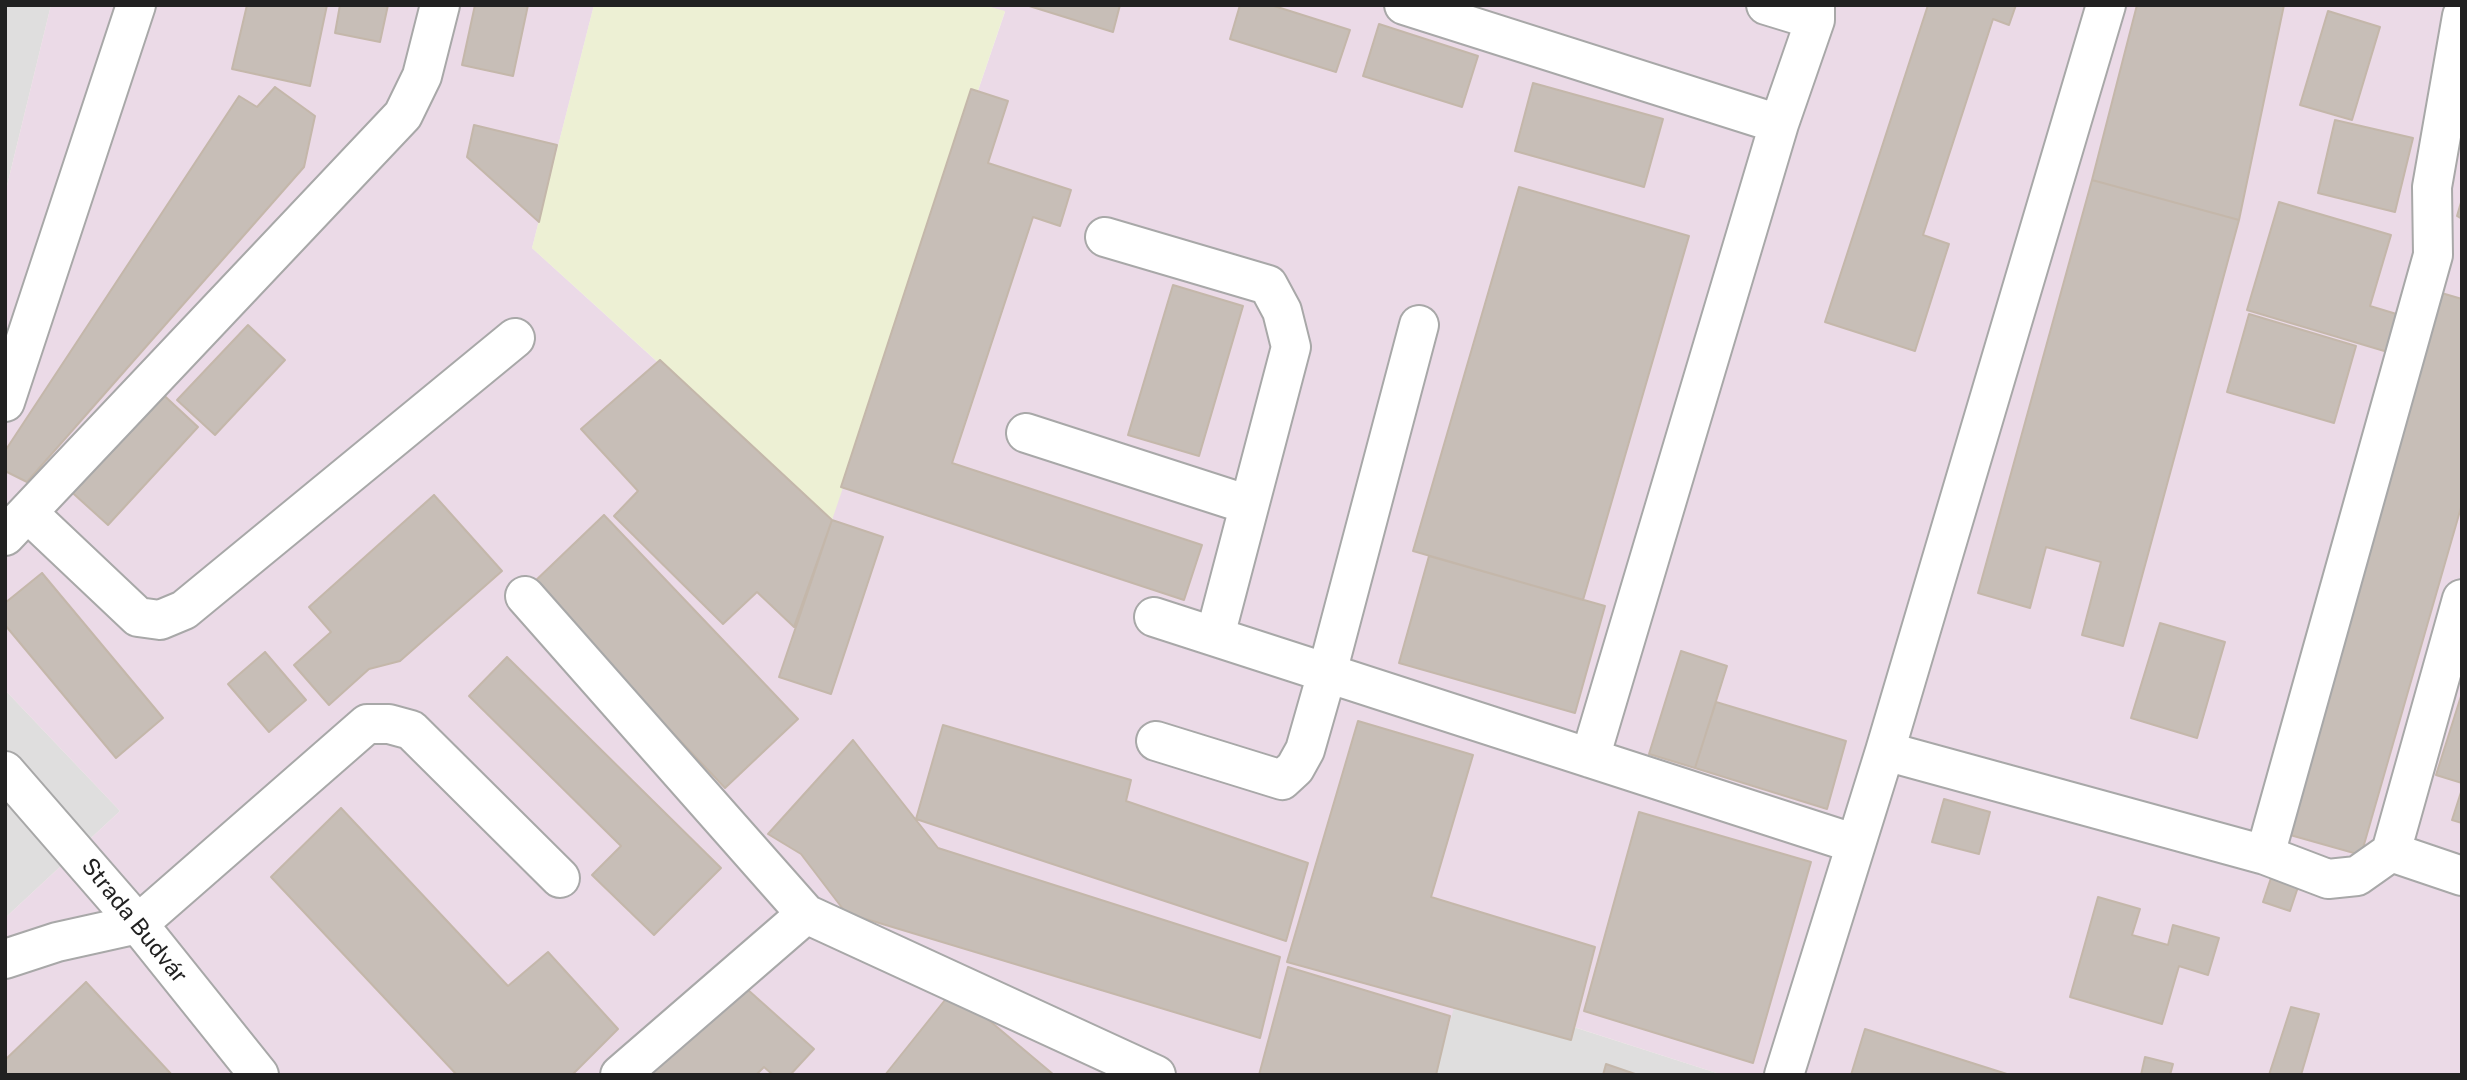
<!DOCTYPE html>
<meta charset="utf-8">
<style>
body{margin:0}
#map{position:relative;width:2467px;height:1080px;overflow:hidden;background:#f2efe8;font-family:"Public Sans",sans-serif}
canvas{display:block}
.frame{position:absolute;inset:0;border:7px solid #212121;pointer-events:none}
</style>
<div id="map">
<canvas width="2467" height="1080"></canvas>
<div class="frame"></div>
</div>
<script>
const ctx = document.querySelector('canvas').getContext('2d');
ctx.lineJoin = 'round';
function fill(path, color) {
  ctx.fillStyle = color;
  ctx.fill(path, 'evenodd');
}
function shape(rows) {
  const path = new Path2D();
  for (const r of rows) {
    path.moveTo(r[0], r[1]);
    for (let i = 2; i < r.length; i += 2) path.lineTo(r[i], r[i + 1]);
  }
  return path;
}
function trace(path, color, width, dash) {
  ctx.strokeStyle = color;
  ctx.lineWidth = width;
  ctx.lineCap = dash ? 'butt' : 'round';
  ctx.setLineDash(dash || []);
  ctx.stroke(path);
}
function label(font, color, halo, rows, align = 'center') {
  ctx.font = font + ' "Public Sans",sans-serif';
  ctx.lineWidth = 7;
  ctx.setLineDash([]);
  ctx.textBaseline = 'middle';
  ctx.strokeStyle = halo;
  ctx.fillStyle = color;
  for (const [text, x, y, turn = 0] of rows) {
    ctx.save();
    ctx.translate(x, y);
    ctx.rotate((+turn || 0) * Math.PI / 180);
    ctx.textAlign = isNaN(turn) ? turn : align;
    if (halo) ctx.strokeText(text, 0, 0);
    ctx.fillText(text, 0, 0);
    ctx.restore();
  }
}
const residential = shape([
 [5,5,51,5,5,194],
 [5,690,120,811,5,918],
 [1458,990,1723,1075,1435,1075]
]);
const industrial = shape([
 [51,5,594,5,532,248,831,520,1005,12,983,5,2462,5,2462,1075,1723,1075,1459,990,1435,1075,5,1075,5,918,120,811,5,690,5,194]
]);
const farmland = shape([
 [594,5,983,5,1005,11,832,520,532,248]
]);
const building = shape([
 [247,5,327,5,310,86,232,69,247,5],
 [340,5,388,5,380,42,335,33,340,5],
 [475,5,528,5,513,76,462,65,475,5],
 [1026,5,1120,5,1113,32,1026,5],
 [1240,5,1271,5,1350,30,1336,72,1230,39,1240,5],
 [1928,5,2016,5,2009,25,1993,19,1923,235,1949,244,1915,351,1825,322,1928,5],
 [2137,5,2284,5,2239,220,2092,180,2137,5],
 [2328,11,2380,27,2352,120,2300,105,2328,11],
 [1379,24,1478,56,1462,107,1363,76,1379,24],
 [1533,83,1663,119,1644,187,1515,151,1533,83],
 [275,87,315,116,304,167,27,482,5,471,5,451,239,96,257,107,275,87],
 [971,89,1008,101,988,163,1071,190,1060,226,1033,217,952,463,1202,545,1184,600,841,487,971,89],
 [2335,120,2413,138,2395,212,2318,193,2335,120],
 [474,125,557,145,539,222,467,157,474,125],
 [2092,180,2239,220,2123,646,2082,635,2101,562,2046,547,2030,608,1978,593,2092,180],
 [1519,187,1689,236,1583,600,1413,551,1519,187],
 [2462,199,2462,219,2457,216,2462,199],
 [2279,202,2391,235,2370,306,2403,316,2391,353,2247,310,2279,202],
 [1173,285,1243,306,1199,456,1128,435,1173,285],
 [2438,292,2462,299,2462,504,2361,855,2283,833,2438,292],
 [2249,314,2356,346,2334,423,2227,392,2249,314],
 [248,325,285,360,215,435,177,400,248,325],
 [660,360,832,520,794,627,757,592,723,624,614,516,638,491,581,429,660,360],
 [156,388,198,427,108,525,65,486,156,388],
 [434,495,502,571,400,661,369,669,329,705,294,665,331,632,309,607,434,495],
 [604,515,798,719,725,788,532,584,604,515],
 [832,520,883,537,831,694,779,677,832,520],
 [1429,556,1605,606,1575,713,1399,663,1429,556],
 [42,573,163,718,116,758,5,625,5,603,42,573],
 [2160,623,2225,642,2197,738,2131,718,2160,623],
 [1681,651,1727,666,1695,768,1649,754,1681,651],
 [265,652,306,700,269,732,228,684,265,652],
 [507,657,721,868,654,935,592,875,621,846,469,696,507,657],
 [2462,693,2462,783,2436,775,2462,693],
 [1716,702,1846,741,1827,809,1695,768,1716,702],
 [1358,721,1473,755,1431,897,1595,947,1571,1040,1287,962,1358,721],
 [943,725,1131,780,1126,801,1308,863,1286,941,916,819,943,725],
 [853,740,938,848,1280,957,1260,1038,846,913,801,854,768,834,853,740],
 [2462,789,2462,823,2452,820,2462,789],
 [1944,799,1990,812,1979,854,1932,842,1944,799],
 [341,808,508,986,548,952,618,1029,572,1075,457,1075,271,877,341,808],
 [1639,812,1811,862,1753,1063,1584,1011,1639,812],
 [2276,863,2303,872,2290,911,2263,902,2276,863],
 [2098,897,2140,909,2132,935,2168,945,2173,925,2219,938,2208,975,2179,966,2162,1024,2070,997,2098,897],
 [1288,967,1450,1016,1436,1075,1259,1075,1288,967],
 [738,981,814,1049,790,1075,773,1075,764,1067,756,1075,634,1075,738,981],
 [86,982,172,1075,5,1075,5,1060,86,982],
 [953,990,1054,1075,885,1075,953,990],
 [2291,1007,2319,1014,2301,1075,2269,1075,2291,1007],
 [1865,1029,2010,1075,1851,1075,1865,1029],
 [2145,1057,2173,1064,2170,1075,2141,1075,2145,1057],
 [1606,1064,1638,1075,1603,1075,1606,1064]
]);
const minor = shape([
 [1404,5,1779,124],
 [1766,5,1815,20],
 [1105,237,1268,285,1282,311,1291,347,1215,636],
 [5,402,136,5],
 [1026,433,1249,505],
 [28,513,138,617,160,620,184,610,515,338],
 [5,536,403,115,422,76,440,5],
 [525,596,806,914,620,1075],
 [1154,617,1856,844],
 [1156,741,1282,780,1295,768,1305,750,1327,673,1419,325],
 [1885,751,2265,855,2328,879,2357,876,2391,852,2462,599],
 [1590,758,1779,124,1815,20,1815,5],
 [5,771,138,924,259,1075],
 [2391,852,2462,876],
 [2265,855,2433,255,2432,187,2462,16],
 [806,914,1156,1075],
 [5,959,57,942,138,924,367,724,389,724,411,730,560,878],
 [1784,1075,1885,751,2106,5]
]);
const streetNames = [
 ["Strada Budvár",134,921,51]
];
fill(residential, '#dfdede');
fill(industrial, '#ebdae7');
fill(farmland, '#edf0d4');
fill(building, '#c7beb7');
trace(building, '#c4b7aa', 2);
trace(minor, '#a8a8a8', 42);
trace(minor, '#fff', 38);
label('23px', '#212121', '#fff', streetNames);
</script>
